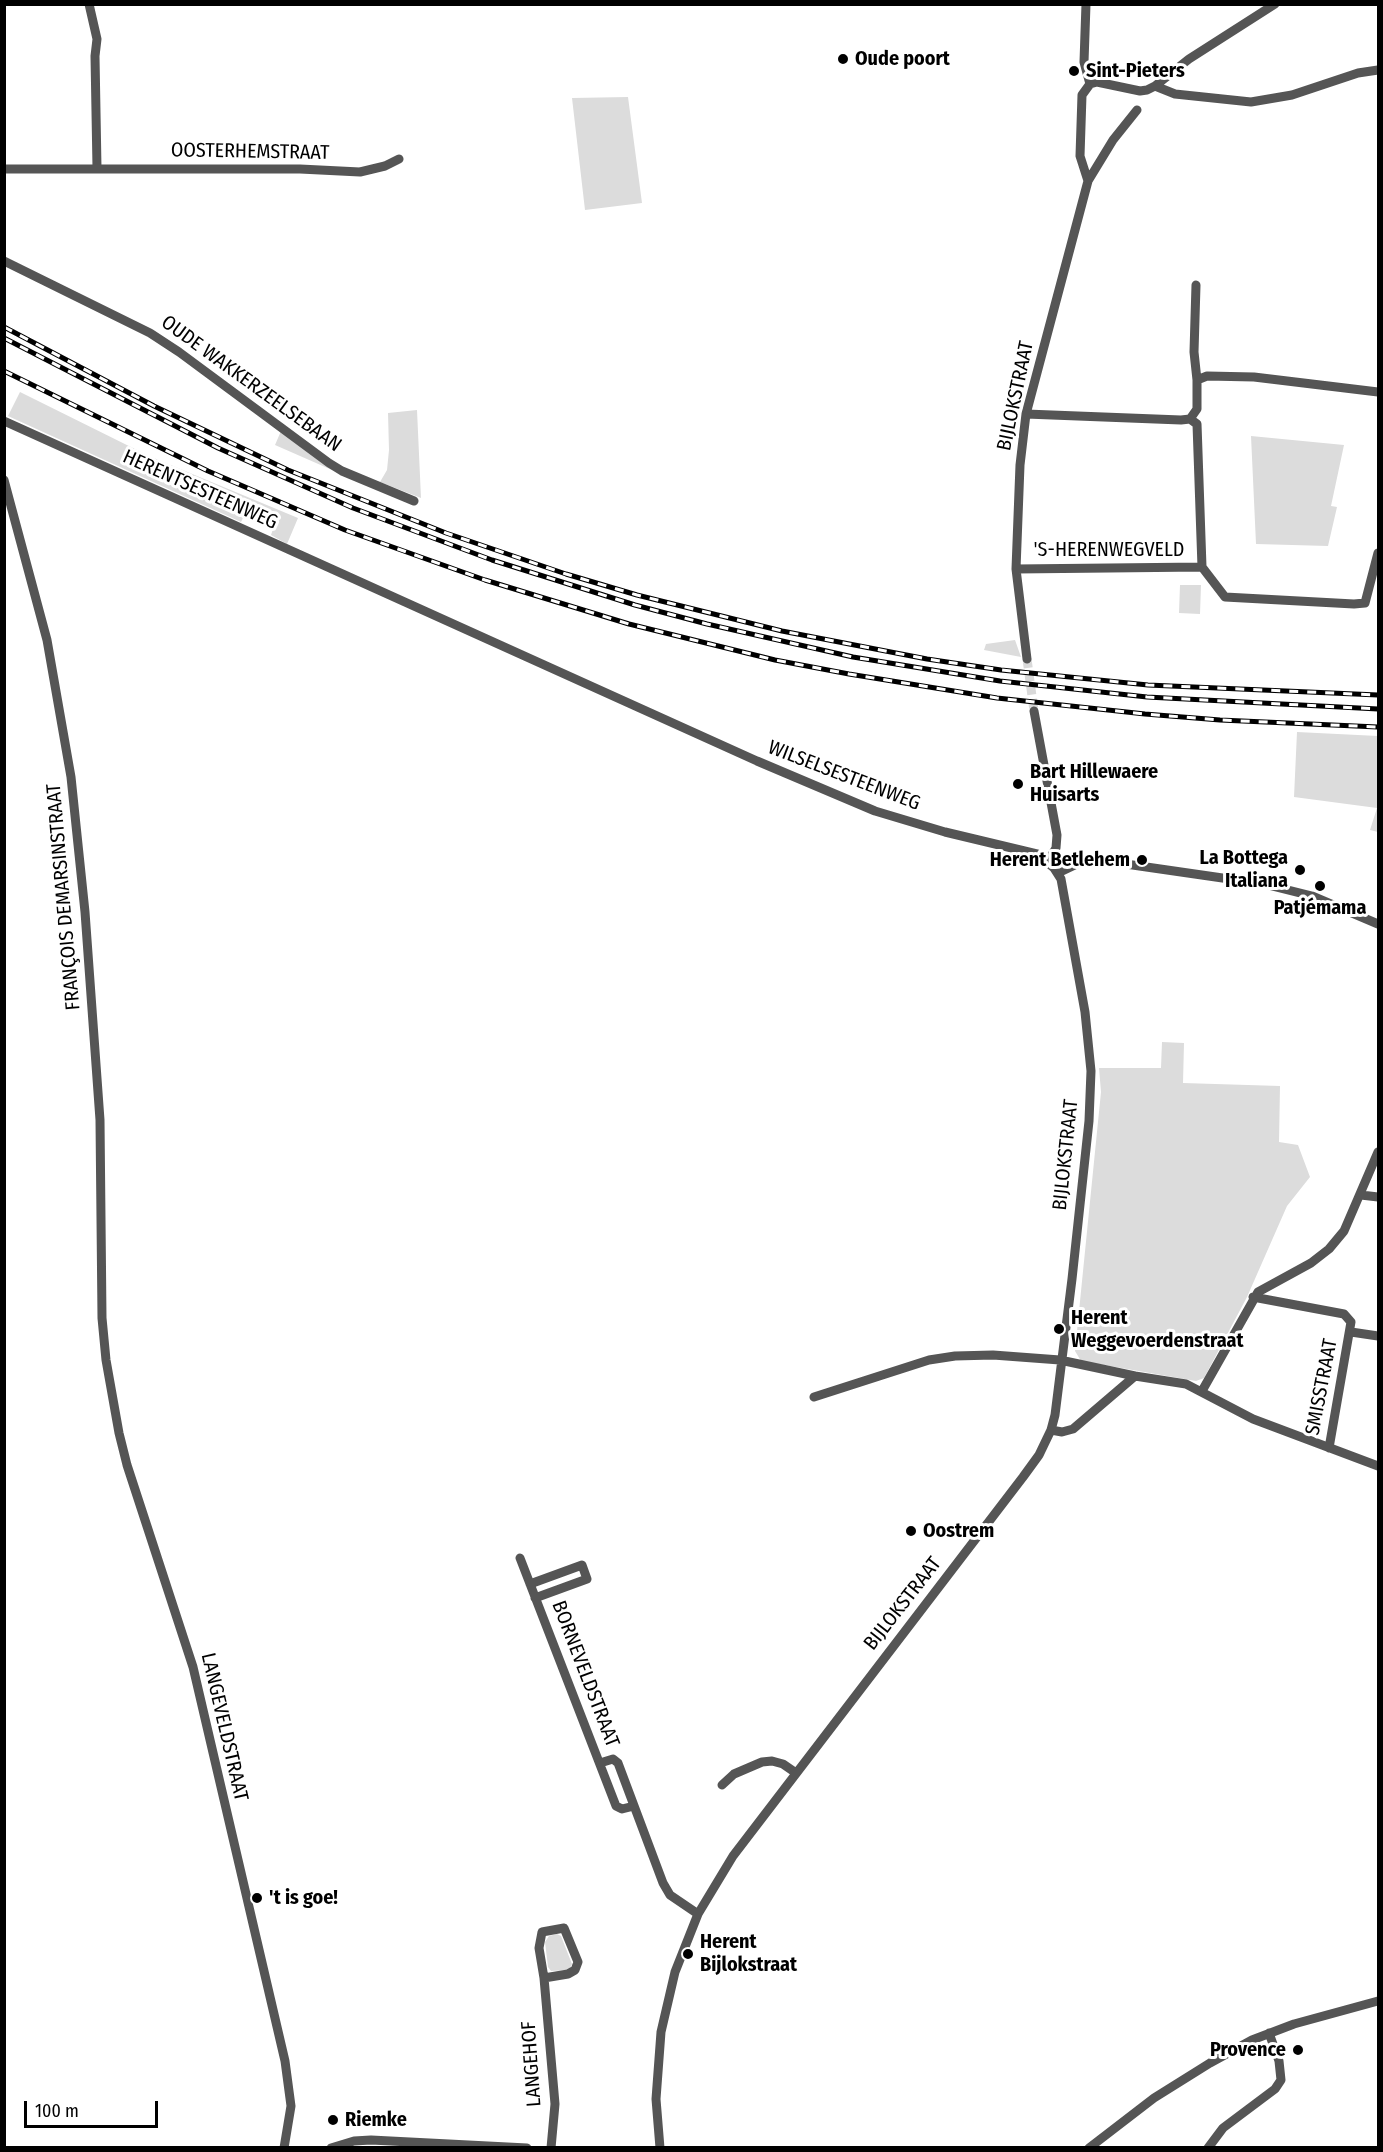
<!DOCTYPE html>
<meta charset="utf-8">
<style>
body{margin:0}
#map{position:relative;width:1383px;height:2152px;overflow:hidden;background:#fff;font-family:"Fira Sans Condensed",sans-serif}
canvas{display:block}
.frame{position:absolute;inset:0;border:6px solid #000;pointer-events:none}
.scale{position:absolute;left:24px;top:2101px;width:134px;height:27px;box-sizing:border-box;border:3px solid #000;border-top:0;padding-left:8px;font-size:18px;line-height:21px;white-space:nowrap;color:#000;-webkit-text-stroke:4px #fff;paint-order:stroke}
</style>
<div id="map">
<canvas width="1383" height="2152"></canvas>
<div class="frame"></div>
<div class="scale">100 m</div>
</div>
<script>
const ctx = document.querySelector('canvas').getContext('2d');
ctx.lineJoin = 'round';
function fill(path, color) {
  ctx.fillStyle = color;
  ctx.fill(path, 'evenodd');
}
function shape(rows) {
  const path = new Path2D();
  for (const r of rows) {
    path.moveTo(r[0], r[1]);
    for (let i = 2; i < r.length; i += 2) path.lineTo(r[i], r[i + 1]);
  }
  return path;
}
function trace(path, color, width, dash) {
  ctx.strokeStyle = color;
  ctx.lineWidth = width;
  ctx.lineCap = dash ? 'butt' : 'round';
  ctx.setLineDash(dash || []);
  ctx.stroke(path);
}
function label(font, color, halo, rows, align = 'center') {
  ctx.font = font + ' "Fira Sans Condensed",sans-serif';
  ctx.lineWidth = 6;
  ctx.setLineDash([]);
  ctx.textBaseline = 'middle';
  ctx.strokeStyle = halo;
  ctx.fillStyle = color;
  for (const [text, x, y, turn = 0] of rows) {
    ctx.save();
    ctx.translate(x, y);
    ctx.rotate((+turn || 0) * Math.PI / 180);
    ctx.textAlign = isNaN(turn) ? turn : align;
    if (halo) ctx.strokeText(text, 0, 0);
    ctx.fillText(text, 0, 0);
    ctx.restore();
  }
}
const green = shape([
 [628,97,642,203,585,210,572,98],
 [20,392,149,456,298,518,287,544,271,535,273,529,244,516,241,522,8,416],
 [417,410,421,498,380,482,387,470,389,450,388,413],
 [281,431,332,470,275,445],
 [1251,436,1344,445,1331,506,1337,507,1328,546,1256,544],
 [1180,585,1201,585,1200,614,1179,613],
 [1015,640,1021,657,984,650,986,644],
 [1297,732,1378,736,1378,832,1370,830,1377,808,1294,797],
 [1162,1042,1184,1043,1183,1083,1280,1086,1279,1142,1298,1145,1310,1177,1287,1206,1247,1297,1204,1378,1196,1381,1081,1361,1075,1351,1101,1092,1099,1068,1161,1068],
 [557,1934,561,1936,572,1964,569,1970,551,1971,548,1967,545,1942,549,1936]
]);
const minorTunnel = shape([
 [1027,659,1034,711]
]);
const minor = shape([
 [89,4,97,39,95,56,97,168],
 [1090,84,1097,82,1140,91,1147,90,1155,86,1189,59,1275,4],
 [1155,86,1175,94,1251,102,1292,95,1358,73,1378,70],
 [4,169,300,169,360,172,385,166,399,159],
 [1088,181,1113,140,1137,110],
 [4,261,150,333,179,352,329,463,342,471,414,501],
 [1196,285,1194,352,1197,380],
 [1026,414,1181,420,1190,419,1197,409,1197,380,1207,376,1254,377,1378,392],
 [1190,419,1197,424,1202,567],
 [4,421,757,761,875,811,945,832,1037,854,1054,868,1061,879,1085,1012,1091,1071,1089,1121,1072,1279,1055,1415,1051,1430,1039,1455,1023,1477,733,1856,698,1914,675,1972,661,2032,656,2099,660,2148],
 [4,480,47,640,71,777,85,912,100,1120,102,1318,106,1360,119,1433,127,1465,193,1667,285,2061,291,2106,284,2148],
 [1016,569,1202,567,1225,597,1354,604,1365,603,1378,553],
 [1027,659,1016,569,1020,465,1026,414,1088,181,1080,156,1082,95,1090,84,1084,62,1086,4],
 [1034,711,1057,835,1056,848,1048,861],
 [1058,873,1079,863,1098,860,1264,884,1312,896,1378,924],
 [1361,1195,1378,1197],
 [1253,1297,1344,1314,1351,1322,1329,1448],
 [1351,1332,1378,1336],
 [1202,1391,1258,1292,1311,1263,1329,1249,1344,1231,1378,1152],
 [814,1397,929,1360,955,1356,993,1355,1060,1360,1135,1376],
 [1051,1430,1062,1432,1073,1429,1135,1376,1186,1384,1253,1419,1378,1466],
 [520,1558,616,1806,622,1809,634,1806],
 [530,1584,582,1565,587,1579,535,1598],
 [600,1763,613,1759,618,1763,663,1883,670,1895,698,1914],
 [722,1785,734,1774,762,1762,772,1761,783,1764,796,1773],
 [544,1978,568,1974,575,1970,578,1962,564,1928,542,1932,539,1948,544,1978,555,2104,551,2148],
 [331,2148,354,2141,371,2140,527,2148],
 [1089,2148,1154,2098,1210,2063,1252,2040,1294,2024,1378,2001],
 [1208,2148,1223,2128,1275,2089,1281,2080,1279,2061,1269,2033]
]);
const rail = shape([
 [4,327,154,406,288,470,446,533,566,574,637,595,782,631,927,659,1001,670,1148,685,1378,695],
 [4,338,218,448,353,508,492,560,635,605,707,624,853,657,1000,681,1147,697,1378,709],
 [4,371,208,471,345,530,485,580,629,624,775,660,849,674,997,698,1145,714,1220,720,1378,727]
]);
const markers = [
 [843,59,6,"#000"],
 [1074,71,6,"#000"],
 [1018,784,6,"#000"],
 [1142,860,6,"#000"],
 [1300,870,6,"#000"],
 [1320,886,6,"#000"],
 [1059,1329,6,"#000"],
 [911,1531,6,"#000"],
 [257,1898,6,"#000"],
 [688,1954,6,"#000"],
 [1298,2050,6,"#000"],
 [333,2120,6,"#000"]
];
const poiNames = [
 ["Oude poort",855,59],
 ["Sint-Pieters",1086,71],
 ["Bart Hillewaere",1030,772],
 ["Huisarts",1030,795],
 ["La Bottega",1288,858,"right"],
 ["Italiana",1288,881,"right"],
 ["Herent Betlehem",1130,860,"right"],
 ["Patjémama",1320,908,"center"],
 ["Herent",1071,1318],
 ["Weggevoerdenstraat",1071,1341],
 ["Oostrem",923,1531],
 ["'t is goe!",269,1898],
 ["Herent",700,1942],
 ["Bijlokstraat",700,1965],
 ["Provence",1286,2050,"right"],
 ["Riemke",345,2120]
];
const streetNames = [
 ["OOSTERHEMSTRAAT",250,152,1],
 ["OUDE WAKKERZEELSEBAAN",251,384,36],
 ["BIJLOKSTRAAT",1016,396,-78],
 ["HERENTSESTEENWEG",200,490,24],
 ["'S-HERENWEGVELD",1109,550],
 ["WILSELSESTEENWEG",844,776,21],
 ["FRANÇOIS DEMARSINSTRAAT",64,897,-95],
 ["BIJLOKSTRAAT",1066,1155,-84],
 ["SMISSTRAAT",1322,1387,-79],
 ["BIJLOKSTRAAT",903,1604,-52],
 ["BORNEVELDSTRAAT",585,1674,69],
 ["LANGEVELDSTRAAT",224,1727,77],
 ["LANGEHOF",532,2064,-94]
];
fill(green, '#dcdcdc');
trace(minorTunnel, '#d9d9d9', 9, [9, 4.5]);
trace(minor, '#555', 9);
trace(rail, '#000', 5);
trace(rail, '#fff', 3, [9]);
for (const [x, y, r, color] of markers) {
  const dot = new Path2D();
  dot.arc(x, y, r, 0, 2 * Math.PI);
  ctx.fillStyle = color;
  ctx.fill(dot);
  trace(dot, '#fff', 2);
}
label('bold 20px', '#000', '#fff', poiNames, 'left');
label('20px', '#000', '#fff', streetNames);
</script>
